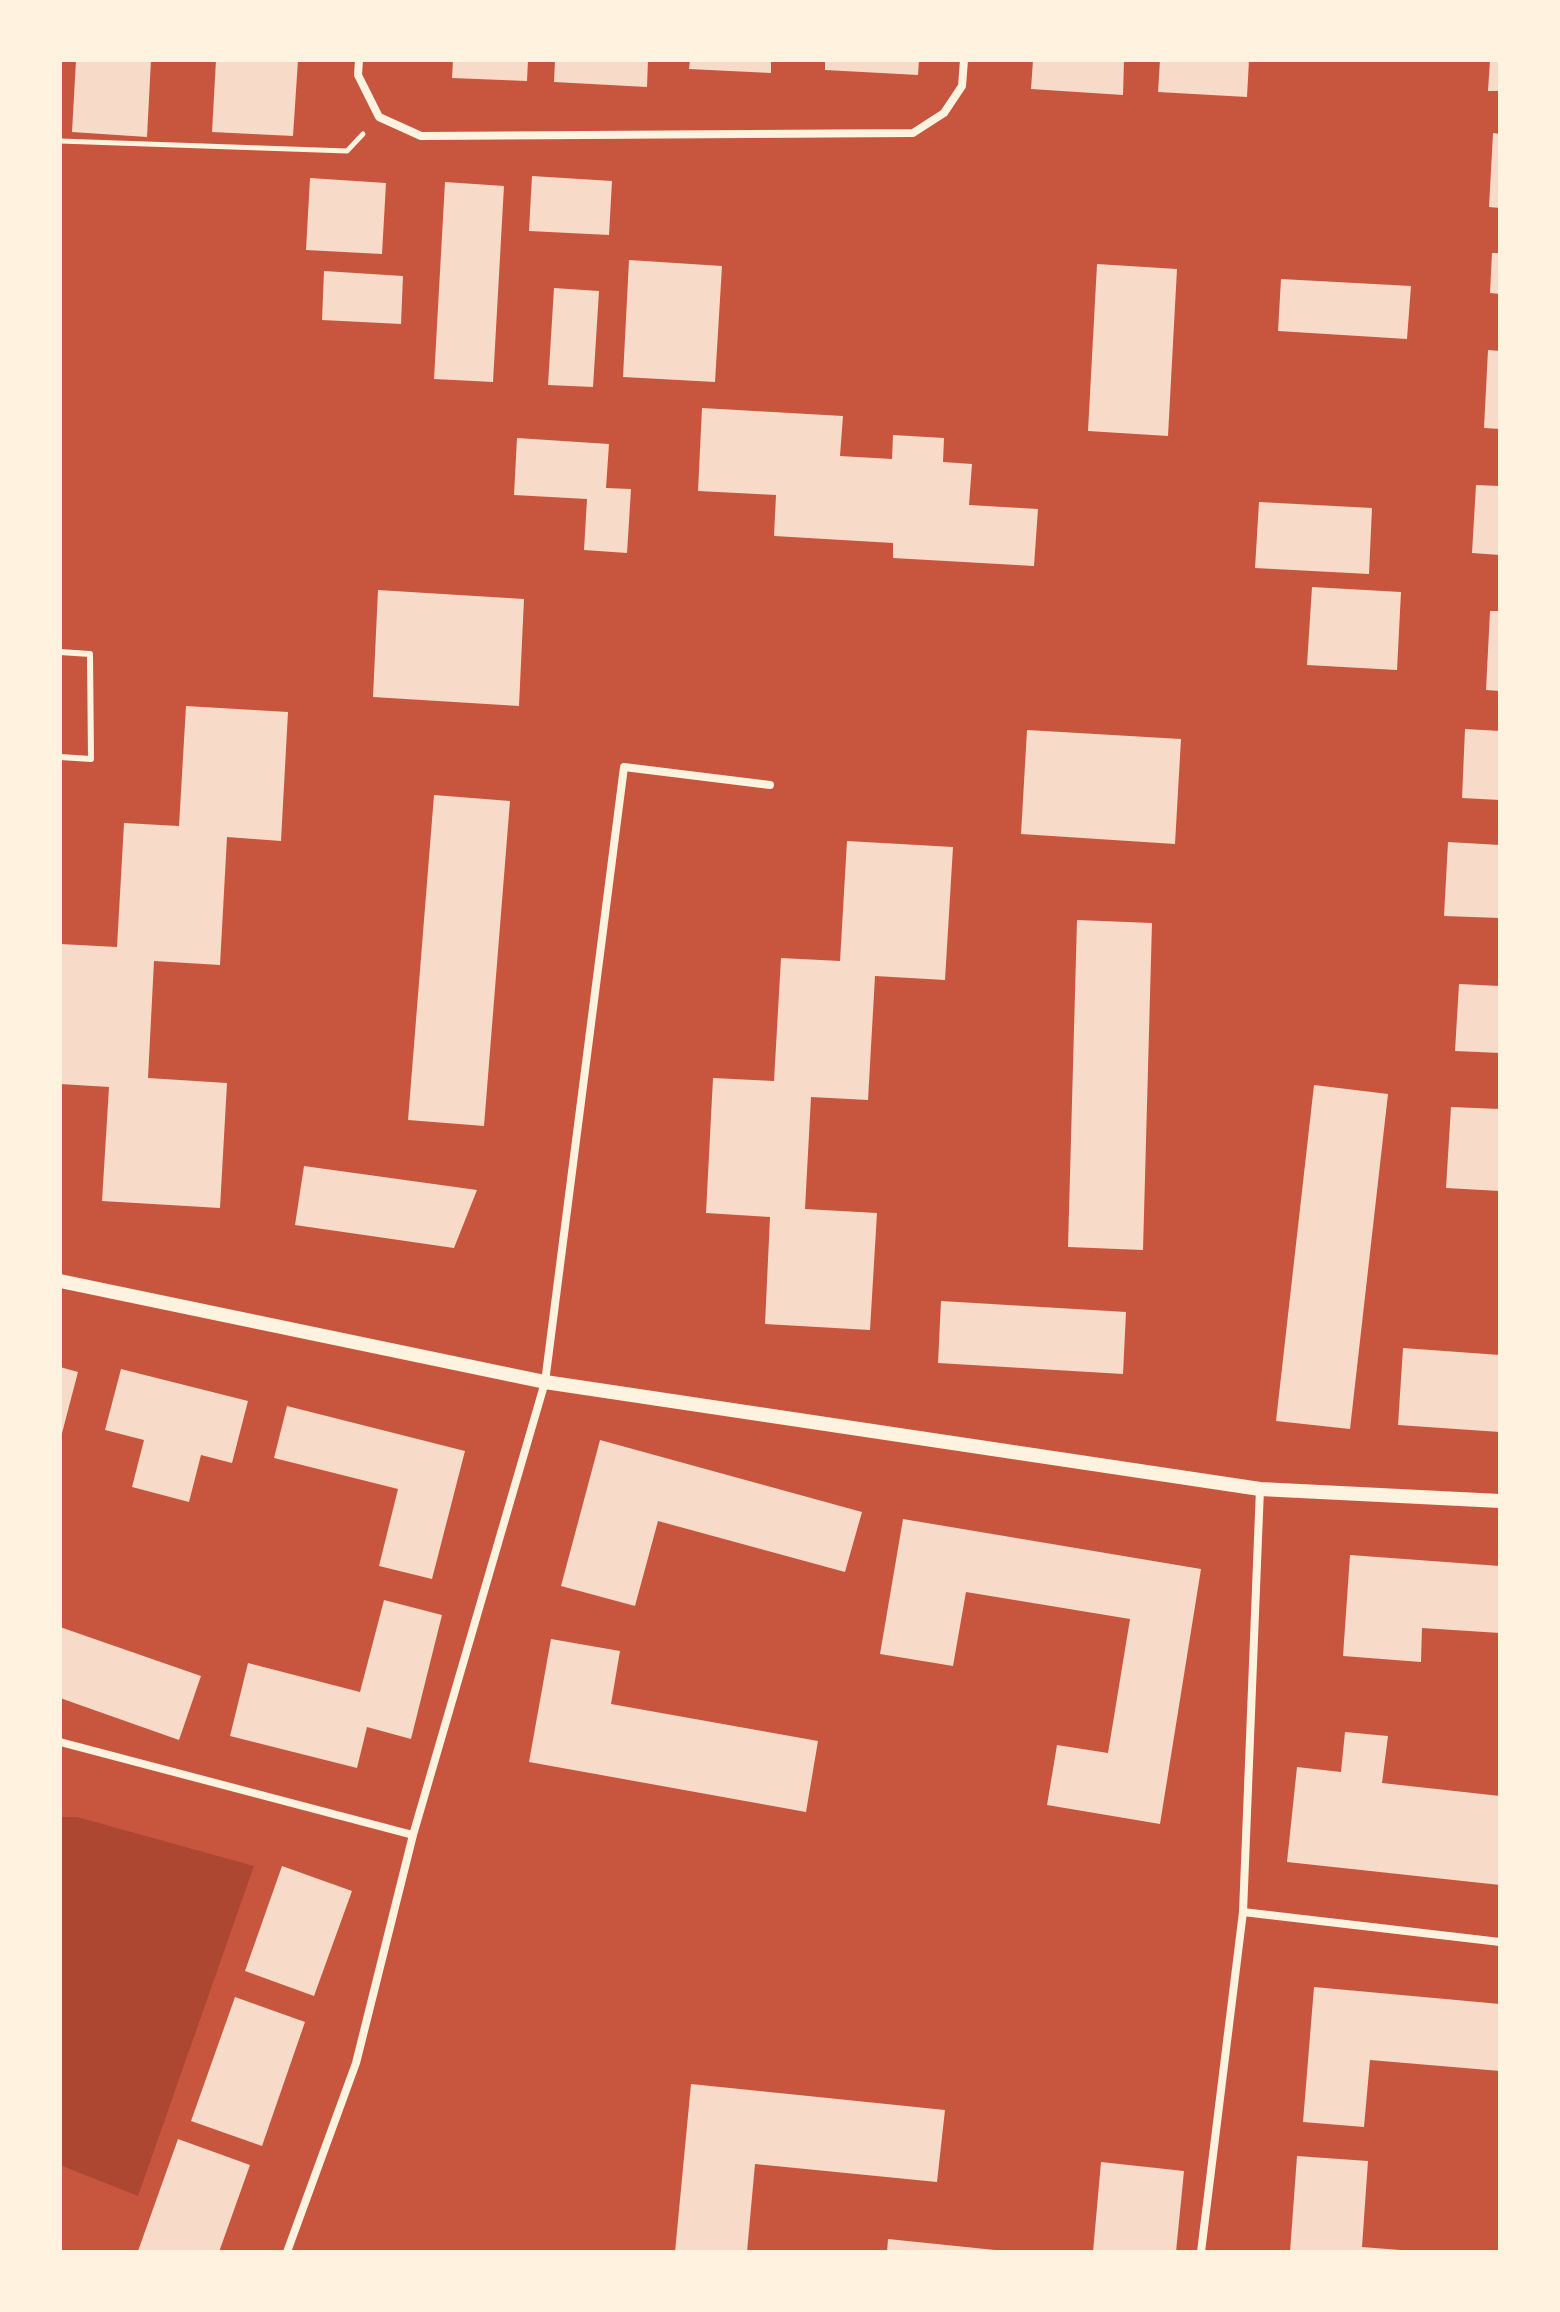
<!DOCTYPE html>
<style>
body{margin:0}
#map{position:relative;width:1560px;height:2312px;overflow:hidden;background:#c8553d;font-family:Roboto,sans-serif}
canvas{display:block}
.frame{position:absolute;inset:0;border:62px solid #fff3e0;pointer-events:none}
</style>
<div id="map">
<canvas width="1560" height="2312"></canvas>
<div class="frame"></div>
</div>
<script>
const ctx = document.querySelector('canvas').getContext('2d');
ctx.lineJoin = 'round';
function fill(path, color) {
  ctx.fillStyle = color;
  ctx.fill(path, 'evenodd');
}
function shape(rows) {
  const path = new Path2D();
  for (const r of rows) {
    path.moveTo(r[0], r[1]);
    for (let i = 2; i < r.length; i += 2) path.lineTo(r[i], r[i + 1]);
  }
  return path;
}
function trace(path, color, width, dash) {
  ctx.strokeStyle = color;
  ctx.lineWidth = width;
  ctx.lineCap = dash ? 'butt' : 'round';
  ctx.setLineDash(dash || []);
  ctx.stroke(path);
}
const green = shape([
 [60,1817,77,1817,254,1866,138,2196,60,2165]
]);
const building = shape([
 [76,60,151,60,147,137,72,132],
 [216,60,298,60,293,136,212,132],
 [453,60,528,60,527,81,452,78],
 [555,60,648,60,647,87,554,82],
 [690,60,771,60,771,73,689,69],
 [825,60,919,60,918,75,825,70],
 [1033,60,1124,60,1123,95,1031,89],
 [1160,60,1249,60,1247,97,1158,92],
 [1490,60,1500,60,1500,91,1488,91],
 [1493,133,1500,134,1500,208,1489,207],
 [532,176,612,181,609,235,529,231],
 [310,178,386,183,382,254,306,250],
 [445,182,504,186,493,382,434,379],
 [1492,253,1500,253,1500,294,1490,293],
 [629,260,722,266,715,382,623,377],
 [1097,264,1177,269,1168,436,1088,431],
 [324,271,403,276,401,324,322,320],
 [1281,279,1411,286,1407,339,1278,331],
 [554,288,599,291,593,387,548,385],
 [1488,350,1500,351,1500,429,1484,428],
 [702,408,843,416,840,456,892,459,893,435,944,438,943,462,972,464,969,505,1038,509,1034,566,893,558,893,543,774,536,776,495,698,491],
 [517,438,609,444,606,488,631,489,627,553,584,550,587,499,514,495],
 [1476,485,1500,486,1500,555,1472,553],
 [1259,502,1372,508,1369,574,1255,568],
 [1312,587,1401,592,1397,670,1307,665],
 [378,590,524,599,519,706,373,697],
 [1490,611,1500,611,1500,691,1486,690],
 [186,706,288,712,281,841,227,837,220,965,154,961,148,1078,227,1083,220,1208,102,1201,109,1087,60,1084,60,944,117,947,124,823,179,826],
 [1465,729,1500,731,1500,800,1462,798],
 [1027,730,1181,739,1175,844,1021,834],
 [434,795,510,801,484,1126,408,1120],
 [847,841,953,847,945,980,875,976,868,1100,811,1097,805,1209,877,1213,870,1330,765,1324,770,1217,706,1213,713,1078,774,1081,781,958,840,961],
 [1448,842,1500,845,1500,918,1444,916],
 [1077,920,1152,923,1143,1250,1068,1247],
 [1459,984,1500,986,1500,1053,1455,1051],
 [1314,1085,1388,1094,1350,1429,1276,1421],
 [1451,1107,1500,1109,1500,1191,1446,1188],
 [304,1166,477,1190,454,1248,295,1225],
 [941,1301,1126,1312,1123,1374,938,1363],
 [1403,1348,1500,1355,1500,1432,1398,1425],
 [60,1367,78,1372,61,1437,60,1437],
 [121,1369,248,1401,232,1463,201,1455,189,1502,132,1487,144,1440,105,1430],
 [287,1406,465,1451,432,1579,379,1566,398,1489,274,1458],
 [600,1440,862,1512,845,1572,658,1521,635,1606,561,1586],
 [903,1519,1201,1569,1160,1824,1047,1805,1057,1745,1108,1753,1130,1619,966,1592,953,1666,880,1654],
 [1350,1555,1500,1566,1500,1633,1422,1628,1421,1662,1343,1656],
 [384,1600,442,1615,411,1739,367,1727,357,1768,230,1736,248,1663,360,1692],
 [60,1627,201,1676,179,1740,60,1698],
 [551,1639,620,1651,611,1704,818,1741,806,1812,529,1762],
 [1345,1732,1388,1736,1382,1783,1500,1796,1500,1885,1287,1862,1297,1767,1341,1772],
 [282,1866,352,1891,314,1996,245,1971],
 [1314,1987,1500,2004,1500,2071,1370,2060,1364,2127,1303,2122],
 [235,1997,305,2022,262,2146,191,2121],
 [691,2084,945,2110,937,2182,755,2164,747,2252,675,2252],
 [178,2139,250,2165,219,2252,138,2251],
 [1297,2156,1368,2161,1362,2247,1400,2250,1400,2252,1290,2252],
 [1101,2162,1184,2171,1176,2252,1093,2252],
 [888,2239,995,2250,995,2252,887,2252]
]);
const path = shape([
 [60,141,347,151,363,134]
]);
const service = shape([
 [60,652,90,654,91,759,60,757]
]);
const minor = shape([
 [359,60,358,75,379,117,421,136,913,133,944,113,962,86,964,60],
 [60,1742,413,1835],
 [1243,1912,1500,1942],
 [287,2252,356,2063,413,1835,545,1382,624,767,770,785],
 [1201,2252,1243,1912,1260,1489]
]);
const tertiary = shape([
 [60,1281,545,1382,1260,1489,1500,1501]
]);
fill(green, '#ae4732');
fill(building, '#f7dbc8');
trace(path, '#fff3e0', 5);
trace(service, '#fff3e0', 6);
trace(minor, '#fff3e0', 8);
trace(tertiary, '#fff3e0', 14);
</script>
